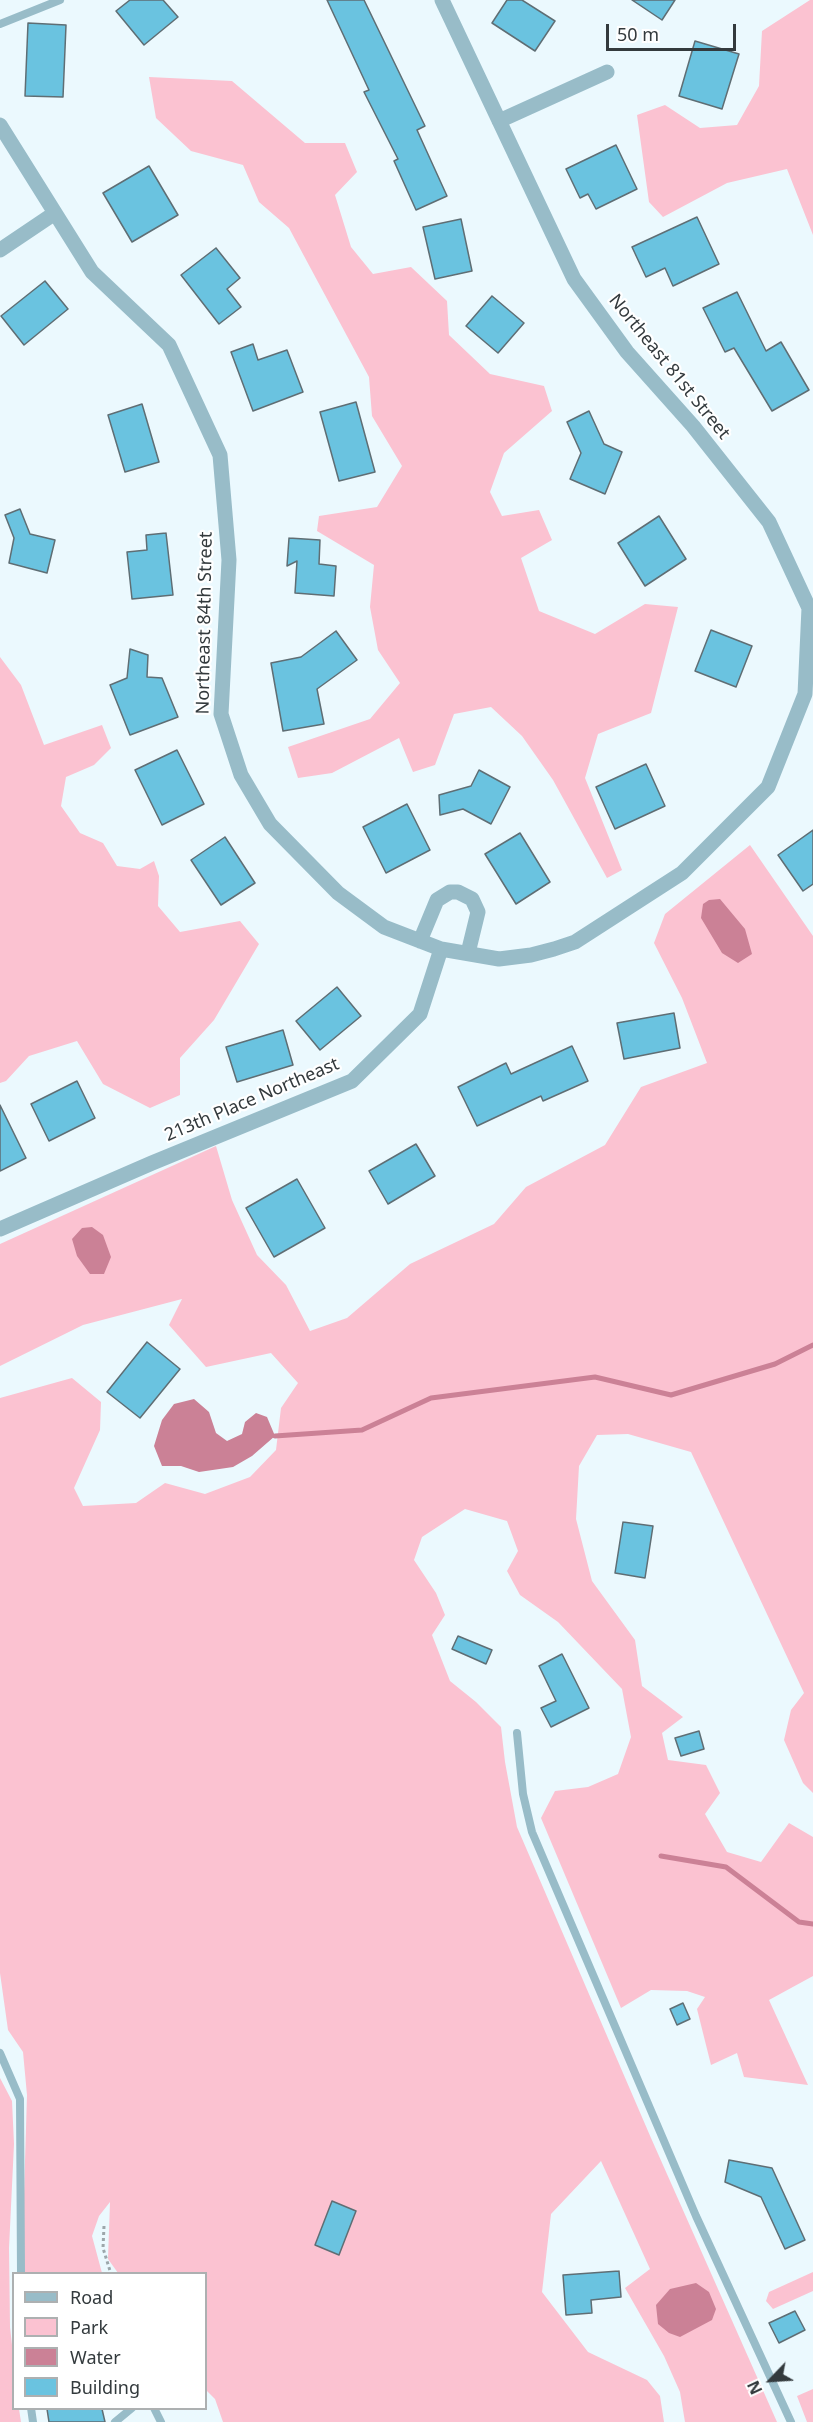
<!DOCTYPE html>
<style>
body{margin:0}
#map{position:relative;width:813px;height:2422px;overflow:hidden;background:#ebf9fe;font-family:"Noto Sans",sans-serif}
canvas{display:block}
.legend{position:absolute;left:12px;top:2272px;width:195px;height:138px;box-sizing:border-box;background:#fff;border:2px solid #adb0b1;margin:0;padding:8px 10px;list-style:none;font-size:18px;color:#333a3d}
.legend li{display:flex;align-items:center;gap:12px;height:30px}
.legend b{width:30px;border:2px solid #adb0b1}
.north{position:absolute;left:741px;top:2350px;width:60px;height:60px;-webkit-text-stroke:4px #fff;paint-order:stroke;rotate:245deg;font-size:16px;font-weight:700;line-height:24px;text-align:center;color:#333a3d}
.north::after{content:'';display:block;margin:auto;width:21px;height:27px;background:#333a3d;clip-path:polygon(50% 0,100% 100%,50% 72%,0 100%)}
.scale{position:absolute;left:606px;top:24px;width:130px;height:27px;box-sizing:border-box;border:3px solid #333a3d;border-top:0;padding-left:8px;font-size:18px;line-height:21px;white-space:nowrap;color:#333a3d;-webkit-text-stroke:4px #fff;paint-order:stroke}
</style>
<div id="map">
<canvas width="813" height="2422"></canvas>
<ul class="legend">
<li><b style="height:8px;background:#98bcc8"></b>Road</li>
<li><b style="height:16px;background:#fbc2d1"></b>Park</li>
<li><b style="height:16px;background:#cb8196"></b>Water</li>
<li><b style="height:16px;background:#6ac3e0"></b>Building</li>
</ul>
<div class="north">N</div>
<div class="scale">50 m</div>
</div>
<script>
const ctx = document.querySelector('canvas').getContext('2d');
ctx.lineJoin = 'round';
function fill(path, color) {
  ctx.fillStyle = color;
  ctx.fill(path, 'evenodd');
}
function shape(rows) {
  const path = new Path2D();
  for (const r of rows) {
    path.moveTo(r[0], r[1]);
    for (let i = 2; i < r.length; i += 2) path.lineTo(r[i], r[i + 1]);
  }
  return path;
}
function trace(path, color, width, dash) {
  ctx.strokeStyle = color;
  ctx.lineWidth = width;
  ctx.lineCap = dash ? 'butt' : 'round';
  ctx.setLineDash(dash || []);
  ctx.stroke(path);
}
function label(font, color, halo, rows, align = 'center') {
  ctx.font = font + ' "Noto Sans",sans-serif';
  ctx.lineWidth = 4.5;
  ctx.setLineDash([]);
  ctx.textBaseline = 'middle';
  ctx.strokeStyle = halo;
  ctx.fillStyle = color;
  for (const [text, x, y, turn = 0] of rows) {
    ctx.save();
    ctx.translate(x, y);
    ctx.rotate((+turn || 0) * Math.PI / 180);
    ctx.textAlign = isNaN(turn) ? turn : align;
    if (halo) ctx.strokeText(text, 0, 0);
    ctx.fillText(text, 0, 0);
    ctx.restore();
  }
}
const green = shape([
 [810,0,813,0,813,235,787,169,727,183,663,217,649,202,637,115,665,105,700,128,737,125,759,86,762,31],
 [149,77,232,81,305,143,345,143,357,172,335,195,351,247,373,274,411,267,447,301,449,335,490,374,544,386,552,411,504,453,490,492,502,516,539,510,552,540,521,558,539,611,595,634,645,604,678,607,651,713,598,734,585,778,622,870,607,878,553,780,522,736,491,707,454,714,435,765,413,772,399,738,332,773,298,778,288,747,370,719,400,683,378,650,370,607,374,565,317,531,319,516,377,507,402,466,372,416,369,377,289,228,259,202,243,165,191,151,156,118],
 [0,657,21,685,44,745,102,725,111,748,94,765,66,777,61,806,80,833,103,843,117,866,140,869,154,861,159,876,158,906,180,932,240,921,259,944,214,1020,180,1058,180,1095,150,1108,103,1084,77,1041,29,1056,6,1081,0,1083],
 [750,845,813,936,813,1793,803,1783,784,1740,791,1710,804,1693,691,1452,628,1434,597,1435,579,1466,576,1519,592,1581,635,1640,642,1686,683,1717,662,1733,668,1760,706,1765,720,1793,705,1814,727,1852,761,1862,789,1823,813,1837,813,1976,769,2000,808,2085,744,2077,737,2053,711,2065,697,2009,705,1997,687,1991,651,1990,621,2008,541,1818,555,1791,588,1787,618,1774,631,1737,622,1689,558,1622,520,1595,507,1571,518,1551,507,1521,465,1509,422,1537,414,1560,436,1593,445,1615,432,1635,450,1681,476,1702,501,1727,505,1762,517,1827,651,2138,777,2422,685,2422,680,2392,664,2356,625,2288,650,2269,601,2161,551,2214,542,2292,588,2352,647,2380,660,2396,664,2422,223,2422,215,2399,206,2390,206,2274,118,2273,108,2259,110,2202,99,2216,92,2236,102,2273,24,2273,24,2195,27,2095,23,2052,8,2030,0,1973,0,1398,72,1378,101,1402,100,1430,74,1488,83,1506,136,1503,165,1483,205,1494,250,1477,276,1450,281,1408,298,1383,271,1353,206,1367,169,1325,182,1299,83,1325,0,1366,0,1244,216,1146,232,1200,257,1255,286,1285,310,1331,347,1318,410,1264,494,1224,526,1187,605,1145,641,1087,707,1063,682,998,654,943,665,914],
 [0,2078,12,2101,14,2144,9,2248,10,2327,14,2363,14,2408,19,2409,21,2422,0,2422],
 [813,2272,813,2291,773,2309,766,2301,769,2292],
 [813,2389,813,2422,807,2422,797,2396]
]);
const water = shape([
 [720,899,745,929,752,954,738,963,722,953,701,918,703,904,709,900],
 [92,1227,103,1235,111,1257,104,1274,90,1274,77,1256,72,1239,82,1228],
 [194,1399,209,1412,216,1433,227,1441,242,1434,245,1422,256,1413,267,1417,275,1436,252,1456,233,1467,199,1472,181,1466,162,1466,154,1446,162,1420,174,1404],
 [696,2283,709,2292,716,2309,712,2320,680,2337,669,2333,658,2324,656,2305,670,2289]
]);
const stream = shape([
 [275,1436,362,1430,431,1398,595,1377,671,1395,775,1364,813,1345],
 [661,1856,726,1867,799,1922,813,1924]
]);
const building = shape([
 [130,0,163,0,178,17,144,45,116,11,130,0],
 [327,0,364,0,425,126,417,130,447,196,416,210,394,161,398,159,364,92,369,90,327,0],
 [507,0,522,0,555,21,535,51,492,23,507,0],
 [632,0,675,0,662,20,632,0],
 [28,23,66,25,63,97,25,96,28,23],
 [695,41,739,54,722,109,679,96,695,41],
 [616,145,637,189,596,209,588,194,580,198,566,169,616,145],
 [149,166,178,215,132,242,103,193,149,166],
 [697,217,719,264,673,286,665,268,646,277,632,247,697,217],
 [461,219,472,271,435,279,423,227,461,219],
 [216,248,240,278,227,289,241,307,219,324,181,275,216,248],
 [45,281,68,309,24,345,1,316,45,281],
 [737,292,766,351,781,342,809,390,772,411,734,348,725,352,703,308,737,292],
 [492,296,524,323,498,353,466,326,492,296],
 [253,344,258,360,287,350,303,392,253,411,231,352,253,344],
 [356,402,375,472,339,481,320,412,356,402],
 [142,404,159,462,125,472,108,415,142,404],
 [589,411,604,444,622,452,605,494,570,479,581,453,567,422,589,411],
 [20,509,30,534,55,540,47,573,9,563,14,538,5,515,20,509],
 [659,516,686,559,645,586,618,543,659,516],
 [166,533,173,595,132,599,127,552,147,550,146,535,166,533],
 [289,538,320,540,319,564,336,566,334,596,295,593,297,561,287,566,289,538],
 [711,630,752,646,736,687,695,671,711,630],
 [336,631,357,660,317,689,324,724,283,731,271,663,301,657,336,631],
 [130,649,148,655,147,677,162,678,178,717,130,735,110,685,127,678,130,649],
 [177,750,204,804,162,825,135,770,177,750],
 [646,764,665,806,615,829,596,787,646,764],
 [479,770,510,787,491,824,463,809,440,815,439,795,471,786,479,770],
 [407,804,430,850,386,873,363,827,407,804],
 [813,830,813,884,803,891,778,855,813,830],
 [520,833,550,882,516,904,485,854,520,833],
 [225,837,255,883,221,905,191,860,225,837],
 [337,987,361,1016,320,1050,296,1021,337,987],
 [674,1013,680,1048,624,1059,617,1023,674,1013],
 [283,1030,293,1065,237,1082,226,1047,283,1030],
 [572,1046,588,1081,543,1101,541,1096,477,1126,458,1087,506,1063,511,1074,572,1046],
 [77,1081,95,1118,49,1141,31,1104,77,1081],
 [0,1105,26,1158,0,1171,0,1105],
 [416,1144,435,1176,388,1204,369,1171,416,1144],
 [297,1179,325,1228,274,1257,246,1208,297,1179],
 [147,1342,180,1369,140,1418,107,1392,147,1342],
 [623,1522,653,1526,645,1578,615,1573,623,1522],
 [458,1636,492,1650,486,1664,452,1649,458,1636],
 [562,1654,589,1708,551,1727,541,1708,556,1701,539,1666,562,1654],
 [699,1731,704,1749,681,1756,675,1738,699,1731],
 [683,2003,690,2019,677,2025,670,2009,683,2003],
 [729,2160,772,2168,805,2240,785,2249,761,2197,725,2182,729,2160],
 [332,2201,356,2211,339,2255,315,2245,332,2201],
 [619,2271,621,2297,591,2300,592,2313,566,2315,563,2275,619,2271],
 [795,2311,805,2330,779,2343,769,2323,795,2311],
 [47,2409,102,2409,105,2422,49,2422,47,2409]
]);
const path = shape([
 [104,2226,103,2248,111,2274]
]);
const service = shape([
 [0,24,60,0],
 [517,1733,523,1794,532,1832,696,2216,791,2422],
 [0,2053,20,2099,21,2274],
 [31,2408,33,2422],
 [154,2408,161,2422],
 [115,2422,132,2408]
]);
const minor = shape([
 [499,121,607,72],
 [0,125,92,272,169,345,220,455,229,560,221,714,241,775,270,824,338,893,384,927,441,949],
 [0,250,55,213],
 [420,941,437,900,450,892,458,892,472,899,478,912,468,953],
 [0,1229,152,1163,352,1081,420,1014,441,949,499,959,531,955,554,949,575,942,682,873,768,787,805,694,809,608,769,522,693,426,627,352,574,279,442,0]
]);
const streetNames = [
 ["Northeast 81st Street",669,367,51],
 ["Northeast 84th Street",205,623,-89],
 ["213th Place Northeast",252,1100,-23]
];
fill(green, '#fbc2d1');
fill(water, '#cb8196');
trace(stream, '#cb8196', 5);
fill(building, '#6ac3e0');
trace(building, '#5f6e74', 1.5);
trace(path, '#9ca7ab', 3, [3, 3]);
trace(service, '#98bcc8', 8);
trace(minor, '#98bcc8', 15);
label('18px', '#333a3d', '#fff', streetNames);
</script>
